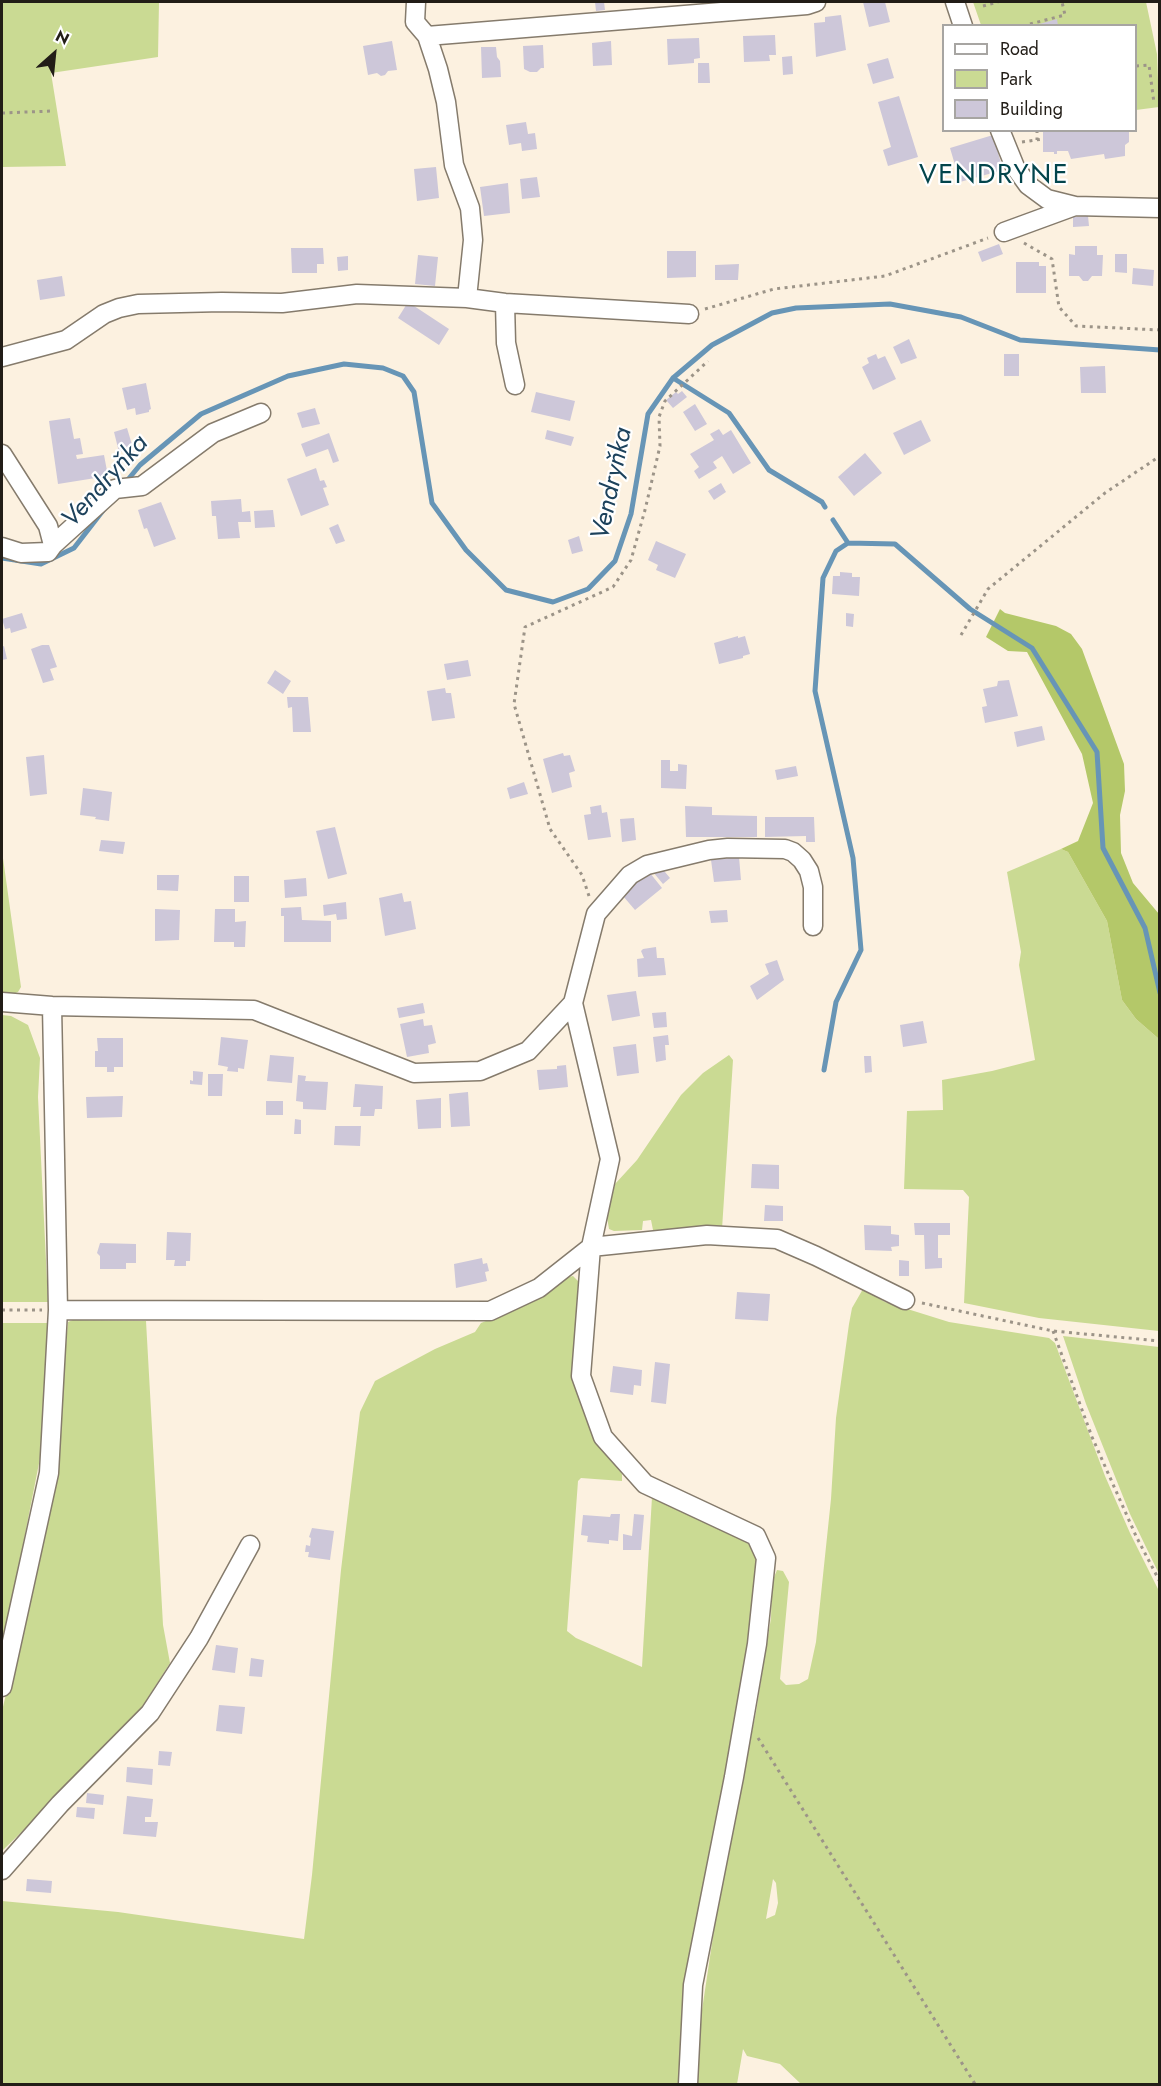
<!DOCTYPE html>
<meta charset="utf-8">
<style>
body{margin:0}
#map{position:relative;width:1161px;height:2086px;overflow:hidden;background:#fcf1e0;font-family:Jost,sans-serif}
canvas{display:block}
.frame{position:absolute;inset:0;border:3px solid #221d17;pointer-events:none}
.legend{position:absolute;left:942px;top:24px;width:195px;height:108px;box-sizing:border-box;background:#fff;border:2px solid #a7a5a2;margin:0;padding:8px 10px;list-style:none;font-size:18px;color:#221d17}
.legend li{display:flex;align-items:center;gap:12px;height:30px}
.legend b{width:30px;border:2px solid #a7a5a2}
.north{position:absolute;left:24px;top:24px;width:60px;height:60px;-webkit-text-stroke:4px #fff;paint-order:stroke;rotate:27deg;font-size:16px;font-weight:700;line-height:24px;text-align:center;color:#221d17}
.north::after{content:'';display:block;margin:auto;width:21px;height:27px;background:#221d17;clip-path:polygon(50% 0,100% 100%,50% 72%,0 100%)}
</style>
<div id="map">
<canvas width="1161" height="2086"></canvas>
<div class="frame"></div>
<ul class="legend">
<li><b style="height:8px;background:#fff"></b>Road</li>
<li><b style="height:16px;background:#cada93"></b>Park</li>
<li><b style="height:16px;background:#cdc7d9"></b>Building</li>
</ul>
<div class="north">N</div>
</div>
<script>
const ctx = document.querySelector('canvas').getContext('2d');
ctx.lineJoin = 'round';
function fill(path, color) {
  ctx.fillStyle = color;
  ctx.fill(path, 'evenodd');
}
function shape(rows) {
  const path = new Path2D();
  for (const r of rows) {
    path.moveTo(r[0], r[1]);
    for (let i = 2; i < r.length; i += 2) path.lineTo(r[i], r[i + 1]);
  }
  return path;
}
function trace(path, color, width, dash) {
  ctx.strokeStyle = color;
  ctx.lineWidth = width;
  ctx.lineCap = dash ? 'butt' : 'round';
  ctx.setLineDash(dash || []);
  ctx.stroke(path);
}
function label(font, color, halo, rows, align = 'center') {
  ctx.font = font + ' Jost,sans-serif';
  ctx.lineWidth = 4.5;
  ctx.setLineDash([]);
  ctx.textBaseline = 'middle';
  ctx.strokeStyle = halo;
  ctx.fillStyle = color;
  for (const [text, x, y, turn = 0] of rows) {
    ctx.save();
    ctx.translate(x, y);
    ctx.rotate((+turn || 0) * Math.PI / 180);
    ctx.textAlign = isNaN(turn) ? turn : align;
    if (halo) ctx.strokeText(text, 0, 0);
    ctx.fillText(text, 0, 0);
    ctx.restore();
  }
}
const green = shape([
 [2,2,159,2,158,57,51,73,66,166,2,167],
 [973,2,1146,2,1157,54,1159,107,1136,110,1136,26,981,25],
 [1061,849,1068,852,1107,921,1122,1000,1136,1019,1159,1039,1159,1331,1039,1318,964,1303,969,1197,963,1190,904,1189,907,1111,943,1110,942,1080,992,1071,1035,1060,1019,965,1021,952,1007,872],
 [2,851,21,987,18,992,11,995,2,994],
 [2,1015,11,1016,28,1025,40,1058,38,1097,48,1302,2,1302],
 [729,1055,733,1060,722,1229,653,1230,651,1220,643,1221,642,1230,614,1231,609,1229,607,1217,615,1184,637,1160,681,1095,703,1073],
 [573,1276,578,1281,581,1300,576,1389,590,1425,622,1474,622,1481,581,1478,578,1481,567,1631,576,1638,642,1667,652,1497,737,1534,752,1547,760,1561,761,1573,681,2084,2,2084,2,1901,118,1912,304,1939,312,1875,341,1570,360,1412,375,1381,435,1349,475,1332,481,1323,518,1308,565,1278],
 [863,1289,885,1302,949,1322,1049,1338,1055,1343,1105,1476,1130,1533,1159,1591,1159,2084,801,2084,780,2064,747,2056,743,2049,737,2084,695,2084,699,2030,719,1897,756,1712,771,1618,772,1582,777,1570,783,1571,789,1582,780,1679,786,1685,799,1684,808,1679,816,1642,831,1499,836,1418,849,1324,852,1308],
 [773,1879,776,1883,778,1903,775,1915,766,1919],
 [73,1320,146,1321,163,1625,170,1663,135,1718,69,1786,2,1851,2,1711,36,1568,56,1456,68,1322],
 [2,1323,49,1323,43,1443,2,1651],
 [1063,1336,1159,1347,1159,1574,1130,1514,1086,1404]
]);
const forest = shape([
 [1000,609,1005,613,1056,626,1071,634,1082,649,1124,764,1125,791,1120,815,1121,853,1133,883,1159,914,1159,1039,1136,1019,1122,1000,1107,921,1068,852,1061,849,1078,841,1093,803,1082,754,1027,652,1008,651,986,637]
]);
const stream = shape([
 [673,378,729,413,769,470,822,502,825,507],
 [126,482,140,465,201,414,288,376,344,364,383,368,403,376,414,392,432,503,466,550,506,590,553,602,588,589,615,561,631,514,648,414,673,378,712,345,772,313,796,308,890,304,961,317,1020,340,1160,350],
 [833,520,848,543,895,544,970,609,1032,648,1097,752,1103,848,1145,928,1160,993],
 [2,558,41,564,74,548,105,508],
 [824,1070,836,1002,861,950,853,858,815,691,823,578,836,551,848,543]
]);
const building = shape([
 [595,2,604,2,605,10,596,11],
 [863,2,885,2,890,22,869,27],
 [841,15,846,50,816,57,814,23,825,22,825,17],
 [1057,19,1058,26,1037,26,1036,25],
 [775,35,776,55,769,55,770,61,744,62,743,36],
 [699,38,700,58,694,59,694,63,668,65,667,39],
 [392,41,397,70,388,71,385,75,381,76,377,73,368,75,363,46],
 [611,41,612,65,593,66,592,43],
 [543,45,544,68,541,68,537,72,530,72,524,69,523,46],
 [481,47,496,47,497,57,500,61,501,77,482,78],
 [792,56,793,74,783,75,782,57],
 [888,58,894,78,873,84,867,64],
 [698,63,709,63,710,83,698,83],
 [899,96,918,157,888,166,883,150,891,147,878,102],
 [526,122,528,134,535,133,537,149,522,151,521,143,509,145,506,125],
 [1043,130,1129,130,1129,142,1125,145,1125,156,1105,159,1104,154,1071,159,1068,151,1057,151,1057,154,1054,154,1054,152,1043,152],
 [993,135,1003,170,960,182,950,148],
 [436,167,439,198,417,201,414,169],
 [537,177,540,197,522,199,520,179],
 [508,183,510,213,484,216,480,187],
 [1088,216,1089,226,1073,227,1073,217],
 [999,244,1003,254,982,262,978,252],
 [1075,246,1097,246,1097,255,1103,255,1102,276,1092,276,1088,281,1083,281,1079,276,1069,276,1069,254,1075,255],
 [291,248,323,248,324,264,317,264,317,273,292,273],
 [667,251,696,251,696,277,667,278],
 [1115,254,1127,254,1127,273,1115,272],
 [418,255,438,257,435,286,415,284],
 [348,256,348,270,338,271,337,257],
 [1016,262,1039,262,1039,266,1046,266,1046,293,1016,293],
 [739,264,738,280,715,280,715,265],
 [1133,268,1154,270,1153,286,1132,284],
 [62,276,65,296,40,300,37,280],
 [408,302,449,329,439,345,398,318],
 [909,339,917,358,901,364,893,347],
 [876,354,878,359,885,356,896,379,873,390,862,367,869,363,867,358],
 [1004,354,1019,354,1019,376,1004,376],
 [1105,366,1106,393,1081,393,1080,367],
 [146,383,151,409,149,410,149,412,136,415,135,408,127,410,122,388],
 [682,391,687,397,673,408,666,400,676,392,678,394],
 [536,392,575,401,570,421,531,412],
 [695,404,707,424,695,431,683,412],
 [315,408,320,424,302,428,297,413],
 [70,418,74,439,80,438,83,454,76,455,77,459,104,455,108,476,58,484,49,421],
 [921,420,931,441,904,455,893,433],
 [127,428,133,448,119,452,114,432],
 [719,429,723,435,731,430,751,463,733,474,722,456,713,462,717,468,699,479,694,471,699,467,690,454,714,440,710,434],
 [547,430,574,437,571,446,545,439],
 [329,433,339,461,333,463,328,449,306,457,301,444],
 [865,453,882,473,854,496,838,477],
 [316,468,320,481,324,480,327,487,323,488,329,505,301,516,287,479],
 [721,483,726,492,714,500,708,491],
 [241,499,242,512,250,511,251,522,238,522,240,538,218,539,216,516,212,516,211,501],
 [161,502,176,539,154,547,147,528,144,529,138,510],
 [273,510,275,527,255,528,254,511],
 [338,524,345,541,336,544,329,528],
 [579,536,583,551,572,554,568,540],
 [656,541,686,554,675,578,656,570,658,565,648,560],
 [840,572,852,573,852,577,860,577,859,596,832,594,833,576,840,576],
 [22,613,27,628,11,633,10,628,5,629,2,619],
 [846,613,854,614,853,627,846,626],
 [738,636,738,638,745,636,750,654,743,656,743,658,719,664,714,643],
 [42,645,49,645,57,667,50,669,54,680,43,683,31,649],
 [4,646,7,659,2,660,2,647],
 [468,660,471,676,447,680,444,664],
 [275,670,291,681,283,694,267,683],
 [1009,680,1018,716,985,723,982,707,987,706,983,689,997,686,998,681],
 [445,688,446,693,451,693,455,718,432,721,427,691],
 [287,697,308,697,311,732,293,732,292,707,288,708],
 [1042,726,1045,740,1017,747,1014,732],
 [563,753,564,756,570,755,575,771,569,773,572,787,552,793,543,759],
 [44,755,47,794,30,796,26,757],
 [661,760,670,760,670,771,678,771,678,764,687,765,686,789,661,788],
 [796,766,798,776,777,780,775,770],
 [524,782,528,794,510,799,507,788],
 [83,788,112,792,109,821,95,819,96,817,80,815],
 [601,805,602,813,607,812,611,837,588,840,584,815,591,814,590,807],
 [685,806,712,807,712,815,757,816,757,837,686,837],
 [765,817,814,817,815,842,806,842,806,836,765,837],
 [634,818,636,840,622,842,620,819],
 [335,827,347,874,328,879,316,831],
 [101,840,125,842,123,854,99,851],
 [739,857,741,880,714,882,711,860],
 [660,866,670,878,663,884,653,872],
 [650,873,662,888,635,910,623,896,627,893,624,889,637,878,640,881],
 [157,875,179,875,178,891,157,890],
 [234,876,249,876,249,902,234,902],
 [306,878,307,896,285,898,284,880],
 [402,893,404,902,411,901,416,929,385,936,379,898],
 [346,902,347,919,337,920,336,914,324,916,323,905],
 [301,907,302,920,331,921,331,942,284,942,284,916,281,916,281,908],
 [155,909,180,910,179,940,155,941],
 [215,909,235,909,235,922,246,921,245,947,234,947,234,942,214,942],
 [727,910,728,922,711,923,709,911],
 [656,947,657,958,664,958,666,975,638,977,637,959,644,958,641,951,643,949],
 [777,960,784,980,757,1000,750,986,769,974,765,964],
 [636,991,640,1016,612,1021,607,995],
 [423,1003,425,1013,399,1018,397,1008],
 [666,1012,667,1027,654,1028,652,1013],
 [423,1019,424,1026,432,1025,436,1043,428,1045,429,1053,407,1057,400,1024],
 [923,1021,927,1043,903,1047,900,1025],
 [668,1035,669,1045,665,1045,666,1060,656,1062,653,1037],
 [221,1037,248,1040,244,1069,238,1068,238,1072,227,1071,228,1067,218,1065],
 [97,1038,123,1038,123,1067,114,1067,114,1072,107,1072,107,1067,95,1067,95,1051,98,1051],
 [636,1044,639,1073,617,1076,613,1047],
 [270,1055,294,1057,292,1083,267,1081],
 [864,1056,871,1056,872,1072,865,1073],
 [566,1065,568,1087,539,1090,537,1070,557,1069,557,1066],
 [193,1071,203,1072,202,1085,190,1084,190,1080,193,1081],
 [208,1074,223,1074,222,1096,208,1096],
 [298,1075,306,1076,305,1081,328,1082,326,1110,303,1109,303,1102,296,1101],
 [355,1084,383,1086,382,1109,375,1109,374,1116,360,1116,361,1107,353,1107],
 [468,1092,470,1126,451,1127,449,1094],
 [123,1096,122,1117,87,1118,86,1097],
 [441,1098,441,1128,418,1129,416,1100],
 [266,1101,283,1101,283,1115,266,1115],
 [295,1119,301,1120,301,1134,294,1134],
 [335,1126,361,1126,360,1146,334,1145],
 [752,1164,779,1165,779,1189,751,1188],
 [765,1205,783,1206,783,1221,764,1221],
 [914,1223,950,1223,950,1235,938,1235,938,1258,942,1258,942,1268,925,1269,924,1235,915,1235],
 [864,1225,891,1226,891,1234,899,1235,899,1246,891,1247,892,1251,865,1250],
 [167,1232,191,1233,190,1261,186,1261,186,1266,174,1266,175,1260,166,1260],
 [100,1243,136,1244,136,1263,126,1263,126,1269,100,1269,100,1256,97,1253],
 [482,1258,483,1264,487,1263,489,1271,485,1272,487,1281,456,1288,454,1264],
 [899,1260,909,1261,909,1276,899,1276],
 [737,1292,770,1294,768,1321,735,1319],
 [655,1362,670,1364,666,1404,651,1402],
 [613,1366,642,1370,641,1386,634,1385,633,1395,610,1392],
 [611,1514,620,1514,618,1541,609,1540,609,1544,587,1542,588,1536,581,1535,583,1515,610,1517],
 [634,1514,644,1515,641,1550,623,1550,623,1534,632,1536],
 [312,1528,334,1531,330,1560,308,1557,309,1552,305,1552,306,1545,310,1546,311,1538,309,1537],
 [216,1645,238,1648,235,1673,212,1670],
 [251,1658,264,1660,262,1677,249,1676],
 [219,1705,245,1707,242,1734,216,1731],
 [159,1751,172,1752,170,1766,158,1765],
 [127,1767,153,1769,152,1785,126,1782],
 [87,1793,104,1795,103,1805,86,1803],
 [127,1796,153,1799,151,1817,145,1817,145,1822,158,1822,156,1837,123,1834],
 [77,1807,95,1808,94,1819,76,1817],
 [27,1879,52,1881,51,1893,26,1891]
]);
const path = shape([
 [983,6,998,2],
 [1030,24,1065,15,1062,2],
 [1136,66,1149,65,1154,103],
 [2,113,53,111],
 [1037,130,1037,140],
 [1022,142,1043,139],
 [1024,243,1052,259,1059,307,1076,326,1160,330],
 [705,309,774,289,885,276,988,238],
 [961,635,988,589,1105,493,1160,456],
 [589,896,582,875,550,829,514,704,525,627,613,587,631,560,645,510,660,446,659,417,665,401,708,361],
 [922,1303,1053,1331,1160,1341],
 [2,1310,42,1310],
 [1053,1331,1092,1437,1136,1536,1160,1582],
 [758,1738,975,2084]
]);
const minor = shape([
 [955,2,963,26],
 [427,36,807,5,816,2],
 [1000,130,1015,167,1028,185,1047,199,1075,206,1160,208],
 [1004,232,1075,206],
 [467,298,505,303,689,314],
 [505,303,506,343,515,385],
 [2,357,66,340,104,314,119,308,138,304,222,302,282,303,357,294,467,298,473,240,470,208,454,165,446,102,438,69,427,36,415,22,416,2],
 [2,454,48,526,53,545,48,552,21,553,2,547],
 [53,545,115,489,142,486,213,433,261,413],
 [813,926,813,887,809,871,802,860,793,852,785,849,728,848,709,850,647,865,630,875,596,914,573,1003,610,1159,591,1247,707,1235,777,1239,816,1256,905,1300],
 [2,1002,52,1006,254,1010,414,1073,480,1071,528,1051,573,1003],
 [58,1310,490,1311,539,1288,591,1247,581,1376,603,1437,645,1484,756,1536,766,1558,757,1644,734,1777,693,1985,688,2084],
 [2,1687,49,1473,58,1310,52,1006],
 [2,1870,60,1804,150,1713,199,1638,250,1545]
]);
const waterNames = [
 ["Vendryňka",106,482,-48],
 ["Vendryňka",613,484,-78]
];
const quarterNames = [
 ["VENDRYNE",994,176]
];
fill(green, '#cada93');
fill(forest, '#b4c869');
trace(stream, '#6795b6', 5);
fill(building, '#cdc7d9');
trace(minor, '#857b6c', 21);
trace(path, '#9c9488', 3, [3, 4.5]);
trace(minor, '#fff', 18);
label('italic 26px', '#1d425c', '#fff', waterNames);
ctx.letterSpacing = '1.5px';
label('27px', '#03454c', '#fff', quarterNames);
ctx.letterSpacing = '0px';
</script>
